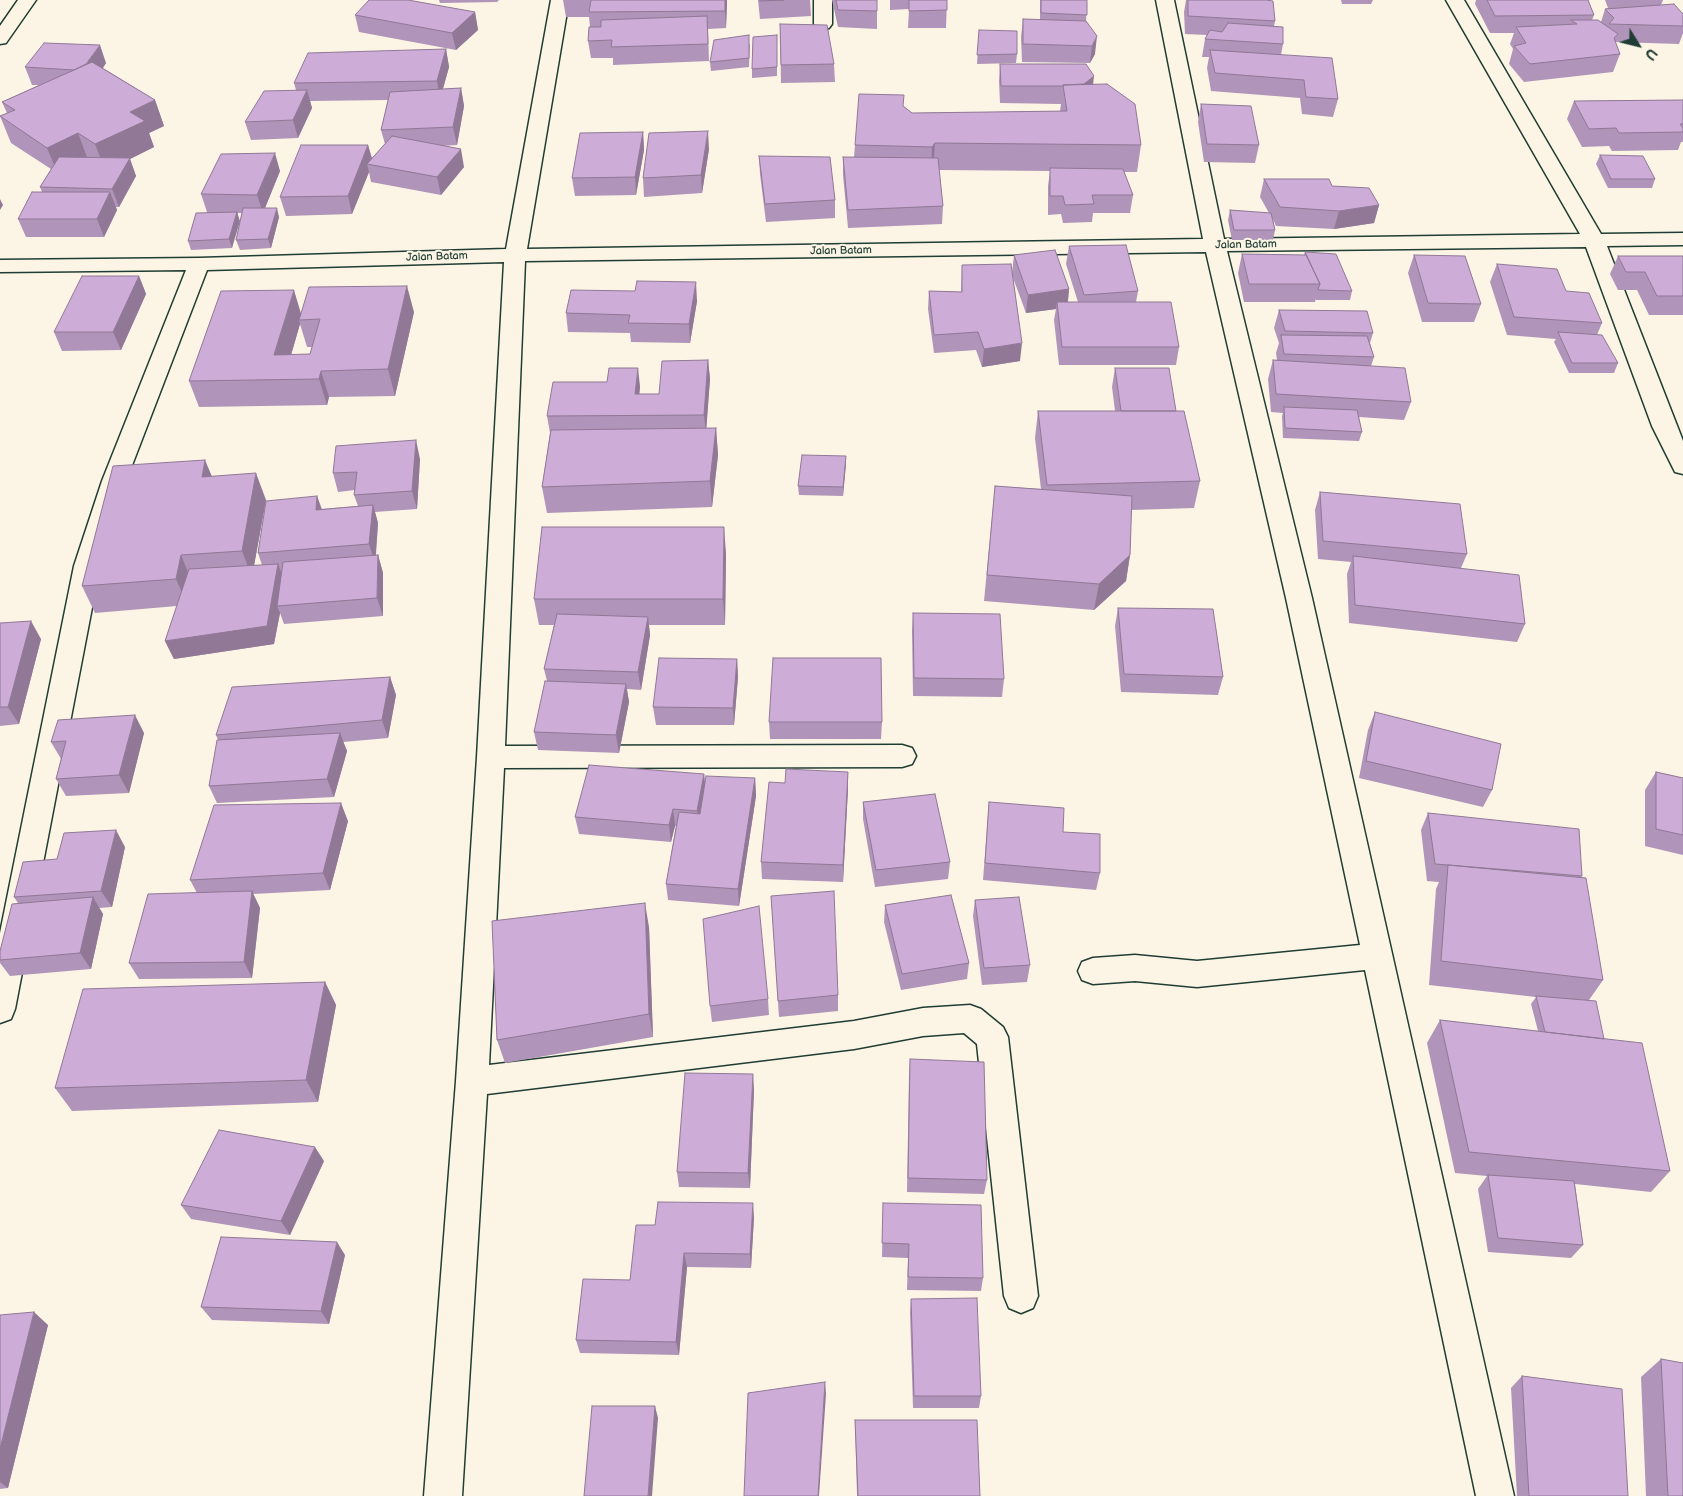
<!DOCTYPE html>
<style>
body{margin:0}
#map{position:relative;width:1683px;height:1496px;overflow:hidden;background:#fcf5e5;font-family:"Balsamiq Sans",sans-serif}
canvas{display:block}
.north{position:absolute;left:1613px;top:20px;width:50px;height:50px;-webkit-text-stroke:4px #fcf5e5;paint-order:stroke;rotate:126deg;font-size:14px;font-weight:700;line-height:20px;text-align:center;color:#1f3d34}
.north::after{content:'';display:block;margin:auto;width:18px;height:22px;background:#1f3d34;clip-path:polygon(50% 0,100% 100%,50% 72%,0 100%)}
</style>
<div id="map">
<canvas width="1683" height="1496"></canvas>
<div class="north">U</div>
</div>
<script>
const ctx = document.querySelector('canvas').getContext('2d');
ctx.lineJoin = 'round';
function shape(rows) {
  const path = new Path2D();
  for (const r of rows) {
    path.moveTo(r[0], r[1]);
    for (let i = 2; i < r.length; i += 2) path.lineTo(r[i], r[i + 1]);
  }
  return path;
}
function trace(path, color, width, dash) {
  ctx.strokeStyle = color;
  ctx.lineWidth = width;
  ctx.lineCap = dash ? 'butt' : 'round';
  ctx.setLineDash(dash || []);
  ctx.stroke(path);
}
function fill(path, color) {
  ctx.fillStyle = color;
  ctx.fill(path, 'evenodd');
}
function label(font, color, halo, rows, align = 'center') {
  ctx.font = font + ' "Balsamiq Sans",sans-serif';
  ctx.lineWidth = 4;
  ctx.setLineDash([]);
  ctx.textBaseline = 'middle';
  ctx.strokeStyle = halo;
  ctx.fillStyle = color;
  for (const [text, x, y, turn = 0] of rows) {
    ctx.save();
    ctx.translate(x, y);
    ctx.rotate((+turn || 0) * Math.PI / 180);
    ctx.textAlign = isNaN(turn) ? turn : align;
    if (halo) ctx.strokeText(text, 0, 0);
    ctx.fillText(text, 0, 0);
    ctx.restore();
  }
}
const minor = shape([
 [18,0,36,0,6,43,0,44,0,26,18,0],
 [551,0,569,0,527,249,1203,239,1156,0,1174,0,1224,239,1580,234,1446,0,1464,0,1601,234,1683,233,1683,245,1607,246,1683,441,1683,474,1675,472,1652,426,1586,247,1227,251,1312,598,1514,1496,1476,1496,1365,970,1197,987,1135,981,1093,984,1082,980,1078,971,1082,962,1093,958,1135,955,1197,961,1360,945,1286,598,1206,252,525,261,505,746,902,745,912,748,916,756,912,764,902,767,504,768,489,1065,854,1021,923,1008,970,1005,981,1009,1003,1027,1008,1037,1038,1296,1033,1308,1021,1313,1009,1308,1004,1296,977,1044,964,1033,923,1036,854,1049,487,1094,462,1496,424,1496,456,1081,477,757,504,262,207,270,126,481,100,566,15,1009,11,1019,0,1023,0,933,74,566,102,481,186,270,0,272,0,260,199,258,506,249,551,0],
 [814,0,832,0,832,24,829,28,823,29,817,28,814,24,814,0]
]);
const wall = shape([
 [439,0,499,0,497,2,440,3],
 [563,0,727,0,726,28,708,29,709,61,613,65,613,58,591,58,588,41,590,27,589,17,566,17],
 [758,0,810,0,811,16,760,19],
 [832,0,877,0,877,29,838,27],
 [890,0,947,0,946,28,908,28,909,9,890,10],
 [1040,0,1087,0,1086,22,1095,54,1090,63,1022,62,1021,37,1023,19,1040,20],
 [1186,0,1266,0,1275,21,1274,26,1283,44,1281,55,1338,99,1333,117,1302,114,1300,98,1211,91,1207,68,1209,57,1202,57,1205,39,1207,35,1185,34,1184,12],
 [1341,0,1373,0,1371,4,1342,4],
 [1476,0,1588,0,1594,15,1592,20,1601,22,1605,9,1608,8,1605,0,1663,0,1661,5,1683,14,1683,33,1679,44,1615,42,1620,54,1613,72,1524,82,1509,64,1513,49,1510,44,1514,33,1490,33,1475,4],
 [475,12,478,30,456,50,359,32,355,15],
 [780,24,834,64,835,82,781,83],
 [979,30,1017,54,1016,63,977,64],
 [777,35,777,76,752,78,752,69],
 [750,44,749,67,711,71,710,62],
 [446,49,449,67,443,89,461,88,464,106,457,145,441,146,464,167,441,195,371,182,369,172,352,214,286,216,280,197,368,145,372,158,385,144,381,130,388,100,310,101,312,108,298,138,251,140,245,122,296,90,294,83],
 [106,63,103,68,155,100,164,126,149,133,154,147,130,159,136,176,119,207,116,207,117,210,104,237,26,237,18,219,42,192,40,187,51,169,11,143,0,116,7,113,2,102,39,85,32,85,25,67],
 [1000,64,1093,84,1141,145,1137,172,1124,172,1133,195,1130,213,1093,213,1092,222,1063,223,1061,214,1048,215,1048,186,1050,171,939,170,943,206,942,224,848,228,843,175,843,157,854,157,855,145,903,106,912,113,1060,111,1061,104,1000,103,999,81],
 [1683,100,1683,142,1681,142,1678,150,1612,151,1609,146,1582,147,1567,119,1574,101],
 [1201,104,1259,145,1255,163,1204,162,1198,122],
 [643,132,644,150,636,195,575,196,572,178],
 [709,149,702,193,644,197,643,178],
 [1600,155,1655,179,1652,188,1608,188,1596,164],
 [759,156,835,200,835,218,766,222,760,174],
 [280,171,265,208,279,217,271,248,240,250,236,240,242,213,238,213,232,248,191,250,188,241,207,212,201,194],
 [1264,179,1379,205,1374,223,1334,229,1276,226,1273,219,1275,230,1273,240,1232,240,1228,220,1230,210,1269,213,1260,197],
 [1069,246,1138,291,1136,302,1179,347,1176,365,1059,365,1054,320,1056,309,1026,313,1012,275,1020,361,982,367,976,350,934,353,928,309,929,291,961,292,962,265,1012,273,1014,255,1069,289,1068,302,1078,302,1066,264],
 [1305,252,1352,291,1350,300,1316,300,1316,298,1315,302,1244,302,1238,273,1242,254,1304,255],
 [1414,255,1481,304,1474,322,1422,322,1408,273],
 [1618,256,1683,256,1683,315,1649,315,1637,290,1618,290,1610,274],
 [1497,264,1566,291,1602,323,1597,335,1618,363,1614,373,1569,373,1554,342,1556,339,1507,335,1490,282],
 [139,276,146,294,121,350,62,351,54,332],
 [635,291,697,301,690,343,631,342,630,333,568,332,566,313],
 [1279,310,1373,333,1370,343,1374,357,1371,366,1411,402,1404,420,1359,417,1362,432,1359,441,1283,438,1282,416,1283,413,1271,412,1268,379,1273,360,1277,360,1276,353,1279,343,1274,328],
 [414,312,395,396,329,397,327,405,199,407,189,381,301,313],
 [300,324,307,347,312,347,310,354,291,355],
 [708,360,710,379,706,428,716,428,718,455,712,507,547,513,542,487,550,433,547,416,640,386,639,394,659,394],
 [1115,368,1176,411,1200,481,1194,508,1131,510,1130,555,1126,581,1094,610,984,601,995,486,1041,489,1035,438,1038,411,1115,411,1112,387],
 [846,456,843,496,799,495,798,486],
 [420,459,417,509,375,512,378,523,376,555,378,555,383,573,383,616,284,624,280,613,274,644,174,659,165,641,177,606,95,613,82,586,212,476,266,500,254,565,262,565,258,553,317,496,322,509,358,506,354,495,355,490,338,492,333,473],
 [1320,492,1467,554,1461,568,1525,624,1517,642,1349,623,1347,574,1351,562,1318,559,1315,510],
 [726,553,725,625,649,625,650,635,641,690,627,689,629,702,619,753,538,750,534,732,547,681,544,669,554,625,539,625,534,599],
 [1118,608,1223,677,1218,695,1121,692,1115,626],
 [913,613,1004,679,1002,697,913,696,912,631],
 [0,623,41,639,19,724,0,726],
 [737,659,738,677,734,725,656,725,653,707],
 [390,677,396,695,388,738,343,742,347,751,334,797,217,803,209,786,218,740,216,735],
 [1375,712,1492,790,1483,807,1359,778,1368,730],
 [769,722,882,722,881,739,770,739],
 [144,733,129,793,66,796,56,779,61,759,51,742],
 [848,772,848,789,843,882,762,879,761,862],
 [1656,772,1683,778,1683,855,1645,846,1645,790],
 [704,774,705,784,755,778,756,796,739,906,668,900,666,884,676,826,675,826,671,842,579,834,575,817],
 [863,802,950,862,948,879,875,887,863,819],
 [989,802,1063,832,1100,873,1096,890,983,880],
 [1428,813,1582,876,1581,878,1603,980,1589,1000,1604,1039,1670,1171,1651,1192,1575,1184,1583,1245,1571,1258,1488,1252,1478,1189,1487,1176,1455,1173,1427,1043,1440,1020,1538,1031,1531,1004,1536,997,1429,985,1436,889,1439,882,1427,881,1421,830],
 [348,821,330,890,253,894,260,908,252,978,139,979,129,963,197,893,190,880],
 [125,847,112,907,99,908,103,914,91,969,10,976,0,963,0,951,18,903,14,897,57,859],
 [771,896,838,995,838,1011,779,1017],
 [975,900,1030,965,1027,982,982,985,973,916],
 [885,905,969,963,967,979,901,990,884,922],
 [649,927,653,1037,505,1063,497,1040],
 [325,982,336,1005,318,1102,72,1111,55,1088],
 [768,999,769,1015,712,1022,710,1006],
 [910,1059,987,1180,984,1194,907,1192,909,1075],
 [754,1089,750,1188,679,1187,677,1172],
 [324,1161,290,1235,191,1219,181,1205],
 [883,1203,983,1278,981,1291,907,1290,908,1258,882,1257],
 [754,1217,751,1268,687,1267,679,1355,580,1353,576,1340,630,1280,655,1225],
 [345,1255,329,1324,212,1320,201,1307],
 [911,1299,981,1396,979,1408,913,1408,910,1312],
 [0,1315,48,1325,8,1488,0,1489],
 [1661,1359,1683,1496,1646,1496,1641,1377],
 [1522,1376,1628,1496,1517,1496,1511,1388],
 [855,1420,980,1496,857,1496]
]);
const shadedWall = shape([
 [725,0,727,0,727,4,726,28,725,11],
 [475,12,478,30,456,50,452,33],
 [1097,36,1095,54,1090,63,1092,46],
 [100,45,106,63,89,88,82,70],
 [446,49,449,67,440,99,437,81],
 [1094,76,1092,94,1081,86],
 [461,88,464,106,457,145,453,127],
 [307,90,312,108,298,138,293,120],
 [155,100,164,126,149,133,154,147,130,159,136,176,119,207,95,144,130,112],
 [708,131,709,149,702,193,701,175],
 [643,132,644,150,636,195,635,177],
 [78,133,88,160,58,174,47,148],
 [935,143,933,169,931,173,932,147],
 [368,145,373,163,367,164,369,172,352,214,348,196],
 [461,149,464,167,441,195,437,177],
 [275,153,280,171,263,213,257,195],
 [110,192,117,210,104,237,97,219],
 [0,199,3,205,0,210],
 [1379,205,1374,223,1334,229,1339,211],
 [277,208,279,217,271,248,268,239],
 [237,212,240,221,232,248,229,239],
 [139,276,146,294,121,350,113,332],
 [696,282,697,301,690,343,689,324],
 [407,286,414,312,395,396,388,369],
 [1069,289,1067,308,1057,302,1056,309,1026,313,1028,295],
 [294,290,302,317,299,320,300,324,284,379,274,355],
 [1022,343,1020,361,982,367,984,349],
 [708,360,710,379,706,434,704,415],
 [638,368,640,386,638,413,635,394],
 [321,371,329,397,327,405,319,379],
 [716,428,718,455,712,507,710,481],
 [416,440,420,459,417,509,412,491],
 [846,456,846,465,843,496,843,487],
 [205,460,216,486,202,477],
 [256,473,266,500,252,577,242,551],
 [317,496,323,515,316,510],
 [373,505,378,523,375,563,369,544],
 [724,527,726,553,725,625,723,599],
 [181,555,192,582,188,606,176,579],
 [378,555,383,573,383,616,377,598],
 [1130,555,1126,581,1094,610,1099,584],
 [278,564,285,582,277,606,280,613,274,644,174,659,165,641],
 [648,617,650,635,641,690,638,672],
 [31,621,41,639,19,724,8,707],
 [737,659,738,677,734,725,733,708],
 [390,677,396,695,388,738,382,720],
 [626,684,629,702,619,753,616,735],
 [135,715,144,733,129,793,119,775],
 [340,733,347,751,334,797,327,779],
 [848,772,848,789,843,882,843,865],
 [704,774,706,792,699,828,697,811],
 [755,778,756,796,739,906,738,889],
 [341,803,348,821,330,890,323,873],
 [673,809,675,826,671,842,669,825],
 [116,830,125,847,112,907,101,891],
 [252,891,260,908,252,978,244,962],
 [93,897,103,914,91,969,80,953],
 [645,903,649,927,653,1037,649,1014],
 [325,982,336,1005,318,1102,306,1080],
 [753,1074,754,1089,750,1188,748,1173],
 [315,1147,324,1161,290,1235,281,1221],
 [753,1203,754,1217,751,1268,750,1254],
 [337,1242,345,1255,329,1324,321,1311],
 [684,1253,687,1267,679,1355,676,1342],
 [34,1312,48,1325,8,1488,0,1482,0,1449],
 [825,1382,826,1394,819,1496,818,1496],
 [655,1406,658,1418,652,1496,648,1496]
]);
const building = shape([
 [369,0,408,0,475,12,452,33,355,15,369,0],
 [591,0,725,0,725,11,589,12,591,0],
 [760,0,784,0,760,1,760,0],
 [836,0,877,0,877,11,838,10,836,0],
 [909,0,947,0,947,10,909,11,909,0],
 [1041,0,1087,0,1087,15,1041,13,1041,0],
 [1188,0,1266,0,1273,1,1275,21,1188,16,1188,0],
 [1487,0,1588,0,1594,15,1495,16,1487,0],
 [1674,4,1683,14,1683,26,1609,24,1614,18,1605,9,1674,4],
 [707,16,708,44,611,47,612,40,588,41,589,27,601,27,601,20,707,16],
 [1023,19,1086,21,1097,36,1092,46,1023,44,1023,19],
 [1571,20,1598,20,1618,34,1614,38,1620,54,1530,64,1514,46,1526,43,1516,27,1577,24,1571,20],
 [1228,23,1283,27,1283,44,1205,39,1210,30,1222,32,1228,23],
 [780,24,827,25,834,64,781,65,780,24],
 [979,30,1017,31,1017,54,977,55,979,30],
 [749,35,749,58,710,62,714,40,749,35],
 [777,35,777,67,752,69,753,37,777,35],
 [44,43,100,45,86,64,74,70,25,67,44,43],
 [446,49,437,81,294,83,308,53,446,49],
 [1210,50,1332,58,1338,99,1306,97,1304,80,1215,73,1210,50],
 [92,62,155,100,130,112,145,121,95,144,78,133,47,148,0,116,15,110,2,102,92,62],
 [1000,64,1086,64,1094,76,1084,84,1063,85,1063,86,1001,86,1000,64],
 [1107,84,1135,104,1141,145,935,143,932,147,855,145,859,94,904,95,903,106,912,113,1067,111,1063,85,1107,84],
 [461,88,453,127,381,130,390,92,461,88],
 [307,90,293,120,245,122,264,91,307,90],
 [1683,100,1683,124,1680,124,1683,128,1683,132,1619,133,1616,128,1589,129,1574,101,1683,100],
 [1201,104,1251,106,1259,145,1207,144,1201,104],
 [708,131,701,175,643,178,649,133,708,131],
 [643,132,635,177,572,178,580,133,643,132],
 [392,136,461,149,437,177,367,164,392,136],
 [301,145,368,145,348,196,280,197,301,145],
 [275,153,257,195,201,194,221,154,275,153],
 [1600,155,1643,156,1655,179,1611,179,1600,155],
 [759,156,830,157,835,200,765,204,759,156],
 [59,157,130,158,112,189,40,187,59,157],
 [843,157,938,158,943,206,848,210,843,157],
 [1050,168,1123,169,1133,195,1092,195,1094,204,1065,205,1063,196,1050,196,1050,168],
 [1264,179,1329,179,1332,186,1369,188,1379,205,1339,211,1280,207,1264,179],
 [32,192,110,192,97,219,18,219,32,192],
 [243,208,277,208,268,239,236,240,243,208],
 [1230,210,1271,213,1275,230,1234,230,1230,210],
 [237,212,229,239,188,241,196,213,237,212],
 [1126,245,1138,291,1084,295,1069,246,1126,245],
 [1055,250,1069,289,1028,295,1014,255,1055,250],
 [1305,252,1336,254,1352,291,1319,290,1318,289,1320,284,1305,252],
 [1242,254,1306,255,1320,284,1249,284,1242,254],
 [1414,255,1465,256,1481,304,1428,303,1414,255],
 [1618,256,1683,256,1683,296,1657,296,1645,272,1626,272,1618,256],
 [1011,264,1022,343,984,349,978,332,934,335,929,291,962,292,962,265,1011,264],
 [1497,264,1557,269,1566,291,1589,293,1602,323,1514,317,1497,264],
 [82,276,139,276,113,332,54,332,82,276],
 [637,281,696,282,689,324,628,323,630,315,566,313,571,290,635,291,637,281],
 [407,286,388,369,321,371,319,379,189,381,221,291,294,290,274,355,310,354,320,319,299,320,309,287,407,286],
 [1057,302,1171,302,1179,347,1062,347,1057,302],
 [1279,310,1367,311,1373,333,1285,331,1279,310],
 [1558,332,1602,335,1618,363,1572,363,1558,332],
 [1281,335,1367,336,1374,357,1284,354,1281,335],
 [708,360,704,415,547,416,553,382,607,382,609,368,638,368,635,394,659,394,662,361,708,360],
 [1273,360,1405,368,1411,402,1276,394,1273,360],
 [1115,368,1169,368,1176,411,1121,411,1115,368],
 [1284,407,1357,410,1362,432,1285,428,1284,407],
 [1038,411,1184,411,1200,481,1047,485,1038,411],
 [716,428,710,481,542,487,551,430,716,428],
 [416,440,412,491,354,495,357,472,333,473,336,446,416,440],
 [802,455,846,456,843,487,798,486,802,455],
 [205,460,202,477,256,473,242,551,181,555,176,579,82,586,113,466,205,460],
 [995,486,1132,496,1130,555,1099,584,987,575,995,486],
 [1320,492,1460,504,1467,554,1323,541,1320,492],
 [317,496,316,510,373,505,369,544,258,553,266,501,317,496],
 [542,527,724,527,723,599,534,599,542,527],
 [378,555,377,598,277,606,283,562,378,555],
 [1353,556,1519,575,1525,624,1355,605,1353,556],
 [278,564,267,626,165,641,189,569,278,564],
 [1118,608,1213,609,1223,677,1124,674,1118,608],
 [913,613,1000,614,1004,679,914,678,913,613],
 [557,614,648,617,638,672,544,669,557,614],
 [31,621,8,707,0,707,0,623,31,621],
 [659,658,737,659,733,708,653,707,659,658],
 [773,658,881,658,882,722,769,722,773,658],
 [390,677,382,720,216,735,232,687,390,677],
 [545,681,626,684,616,735,534,732,545,681],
 [1375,712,1501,744,1492,790,1366,761,1375,712],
 [135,715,119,775,56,779,66,741,51,742,58,720,135,715],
 [340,733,327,779,209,786,217,740,340,733],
 [589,765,704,774,697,811,673,809,669,825,575,817,589,765],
 [786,769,848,772,843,865,761,862,769,782,785,783,786,769],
 [1656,772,1683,778,1683,835,1656,829,1656,772],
 [706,776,755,778,738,889,666,884,679,812,700,814,706,776],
 [935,794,950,862,876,870,863,802,935,794],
 [989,802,1064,808,1063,832,1100,834,1100,873,985,863,989,802],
 [341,803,323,873,190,880,214,805,341,803],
 [1428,813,1579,829,1582,876,1448,865,1435,864,1428,813],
 [116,830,101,891,14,897,23,862,57,859,64,833,116,830],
 [1448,865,1586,878,1603,980,1441,961,1448,865],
 [252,891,244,962,129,963,148,894,252,891],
 [834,891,838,995,778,1001,771,896,834,891],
 [951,895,969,963,902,974,885,905,951,895],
 [93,897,80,953,0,960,0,951,12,904,93,897],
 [1019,897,1030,965,984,968,975,900,1019,897],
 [645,903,649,1014,497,1040,492,921,645,903],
 [759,906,768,999,710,1006,703,919,759,906],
 [325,982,306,1080,55,1088,83,989,325,982],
 [1536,996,1596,1001,1604,1039,1545,1032,1536,996],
 [1440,1020,1642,1043,1670,1171,1469,1152,1440,1020],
 [910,1059,984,1062,987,1180,908,1178,910,1059],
 [685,1073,753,1074,748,1173,677,1172,685,1073],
 [219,1130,315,1147,281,1221,181,1205,219,1130],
 [1488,1175,1574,1181,1583,1245,1498,1238,1488,1175],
 [658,1202,753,1203,750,1254,684,1253,676,1342,576,1340,583,1279,630,1280,636,1225,655,1225,658,1202],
 [883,1203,981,1205,983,1278,908,1277,909,1244,882,1243,883,1203],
 [221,1237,337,1242,321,1311,201,1307,221,1237],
 [977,1298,981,1396,914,1396,911,1299,977,1298],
 [34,1312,0,1449,0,1315,34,1312],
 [1661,1359,1683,1363,1683,1496,1668,1496,1661,1359],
 [1522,1376,1622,1389,1628,1496,1529,1496,1522,1376],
 [825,1382,818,1496,744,1496,748,1393,825,1382],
 [592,1406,655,1406,648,1496,584,1496,592,1406],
 [855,1420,977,1420,980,1496,858,1496,855,1420]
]);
const farStreetnames = [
 ["Jalan Batam",1246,245,-1],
 ["Jalan Batam",841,251,-1],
 ["Jalan Batam",437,257,-2]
];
trace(minor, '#1f3d34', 3);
fill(minor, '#fcf5e5');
fill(wall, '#b094b9');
fill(shadedWall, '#907896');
fill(building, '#cdacd7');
trace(building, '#907896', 1);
label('11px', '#1f3d34', '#fcf5e5', farStreetnames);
</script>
